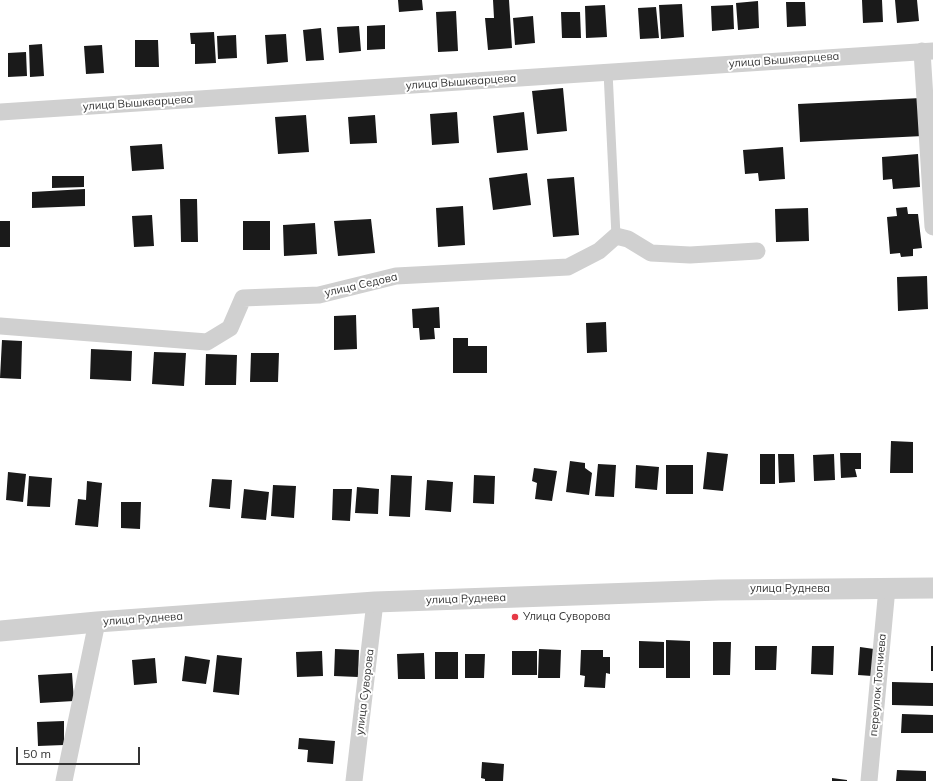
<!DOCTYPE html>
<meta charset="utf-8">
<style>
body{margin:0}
#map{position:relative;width:933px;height:781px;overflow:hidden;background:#fff;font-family:Mulish,sans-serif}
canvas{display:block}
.scale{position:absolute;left:16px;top:747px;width:124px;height:18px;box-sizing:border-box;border:2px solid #333;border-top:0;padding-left:5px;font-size:12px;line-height:14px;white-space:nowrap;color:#333;-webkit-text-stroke:3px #fff;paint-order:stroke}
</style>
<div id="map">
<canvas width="933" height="781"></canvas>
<div class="scale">50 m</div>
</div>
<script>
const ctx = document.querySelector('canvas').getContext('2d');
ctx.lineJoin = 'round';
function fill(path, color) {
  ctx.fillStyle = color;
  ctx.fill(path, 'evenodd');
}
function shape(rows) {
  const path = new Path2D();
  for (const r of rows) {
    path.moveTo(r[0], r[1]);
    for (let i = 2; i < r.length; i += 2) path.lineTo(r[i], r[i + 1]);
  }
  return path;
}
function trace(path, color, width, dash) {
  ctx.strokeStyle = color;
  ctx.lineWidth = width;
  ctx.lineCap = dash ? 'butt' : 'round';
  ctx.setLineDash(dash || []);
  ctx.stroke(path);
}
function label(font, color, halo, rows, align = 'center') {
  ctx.font = font + ' Mulish,sans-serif';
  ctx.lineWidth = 4;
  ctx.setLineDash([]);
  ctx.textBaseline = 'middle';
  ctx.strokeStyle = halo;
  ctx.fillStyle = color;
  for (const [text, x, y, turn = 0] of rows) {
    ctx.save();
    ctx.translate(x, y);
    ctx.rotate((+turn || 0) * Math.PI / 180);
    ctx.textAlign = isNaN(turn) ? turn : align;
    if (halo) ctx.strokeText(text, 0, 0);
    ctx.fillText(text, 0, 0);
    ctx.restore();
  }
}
const building = shape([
 [398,0,422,0,423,10,399,12],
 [493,0,509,0,512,48,488,50,485,18,494,18],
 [862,0,882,0,883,22,863,23],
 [895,0,917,0,919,21,897,23],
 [758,1,759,28,738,30,736,3],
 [786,2,805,2,806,26,787,27],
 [682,4,684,37,661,39,659,5],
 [605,5,607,37,586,38,585,6],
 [733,5,734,29,712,31,711,6],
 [656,7,659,38,640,39,638,8],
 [456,11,458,51,438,52,436,12],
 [561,12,580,12,581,38,562,38],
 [533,16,535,43,515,45,513,18],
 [385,25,385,49,367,50,367,26],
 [359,26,361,51,339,53,337,27],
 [321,28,324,60,306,61,303,30],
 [214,32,216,63,195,64,195,44,191,44,190,33],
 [286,34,288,62,267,64,265,35],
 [236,35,237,58,218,59,217,36],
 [135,40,158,40,159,67,135,67],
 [42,44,44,76,30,77,29,45],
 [102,45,104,73,86,74,84,46],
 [26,52,27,76,8,77,8,53],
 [563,88,567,131,537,134,532,91],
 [921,98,923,136,800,142,798,104],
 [457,112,459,143,432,145,430,114],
 [524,112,528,150,497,153,493,116],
 [306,115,309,152,278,154,275,117],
 [375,115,377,143,350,144,348,117],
 [162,144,164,169,132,171,130,146],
 [783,147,785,179,759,181,758,173,745,174,743,150],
 [918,154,920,187,893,189,892,179,883,180,882,157],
 [527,173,531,205,493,210,489,178],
 [52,176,84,176,84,187,52,188],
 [574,177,579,235,553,237,547,179],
 [85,189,85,206,32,208,32,192],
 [180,199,197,199,198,242,181,242],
 [463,206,465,245,438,247,436,208],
 [907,207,908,214,918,214,922,248,913,249,913,256,901,257,900,253,890,254,887,217,897,216,896,208],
 [808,208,809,241,776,242,775,209],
 [152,215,154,246,134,247,132,216],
 [371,219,375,253,338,256,334,221],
 [0,221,10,221,10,247,0,247],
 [243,221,270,221,270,250,243,250],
 [315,223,317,254,284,256,283,225],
 [927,276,928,309,898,311,897,277],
 [439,307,440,328,434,328,435,339,420,340,419,328,413,328,412,309],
 [356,315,357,349,334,350,334,316],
 [606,322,607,352,587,353,586,323],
 [453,338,468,338,468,346,487,346,487,373,453,373],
 [2,340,22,341,21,379,0,378],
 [91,349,132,351,131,381,90,379],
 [154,352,186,353,184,386,152,384],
 [251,353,279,353,278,382,250,382],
 [206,354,237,355,236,385,205,385],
 [891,441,913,442,913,473,890,473],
 [707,452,728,454,723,491,703,489],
 [840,453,861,453,861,469,855,469,857,477,841,478],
 [760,454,775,454,775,484,760,484],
 [778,454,794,454,795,482,779,483],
 [834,454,835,480,814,481,813,455],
 [570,461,585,463,585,468,592,473,589,495,566,492],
 [598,464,616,465,614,497,595,496],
 [636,465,659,467,657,490,635,488],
 [666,465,693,465,693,494,666,494],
 [534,468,557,471,552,501,535,499,537,483,532,481],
 [8,472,26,474,23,502,6,500],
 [391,475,412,476,410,517,389,516],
 [474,475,495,476,494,504,473,503],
 [29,476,52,478,50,507,27,506],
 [212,479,232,480,230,509,209,507],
 [427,480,453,482,451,512,425,510],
 [87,481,102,483,98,527,75,525,78,499,86,500],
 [273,485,296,486,294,518,271,516],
 [357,487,379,489,378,514,355,513],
 [244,489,269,492,266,520,241,518],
 [333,489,352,489,350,521,332,520],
 [121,502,141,502,140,529,121,528],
 [666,640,690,641,690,678,666,678],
 [639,641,664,642,664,668,639,668],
 [713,642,731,642,730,675,713,675],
 [755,646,777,646,776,670,755,670],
 [812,646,834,646,833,675,811,674],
 [931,646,933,646,933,671,931,671],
 [860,647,874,649,872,676,858,675],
 [335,649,359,650,358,677,334,676],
 [539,649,561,650,560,678,538,678],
 [581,650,603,650,603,657,610,657,610,674,606,673,605,688,584,687,585,676,580,675],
 [322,651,323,676,297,677,296,652],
 [512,651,537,651,537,675,512,675],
 [435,652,458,652,458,679,435,679],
 [424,653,425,679,398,679,397,654],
 [465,654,485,654,484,678,465,678],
 [217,655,242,658,239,695,213,692],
 [185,656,210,660,206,684,182,681],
 [155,658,157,683,134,685,132,660],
 [72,673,74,701,40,703,38,675],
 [892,682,933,683,933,706,892,705],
 [902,714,933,715,933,733,901,733],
 [64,721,64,745,38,746,37,722],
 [299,738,335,741,333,764,307,762,308,750,298,749],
 [482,762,504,764,503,781,485,781,485,779,481,778],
 [897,770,926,771,926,781,896,781],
 [832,778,847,780,847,781,832,781]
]);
const service = shape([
 [608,72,616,236]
]);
const minor = shape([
 [922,51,933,227],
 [0,112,933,51],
 [0,326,207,342,230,328,243,298,319,295,396,276,568,267,599,251,616,236,628,239,651,253,690,255,757,251],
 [64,781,97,622],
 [354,781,375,602],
 [869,781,887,588]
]);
const tertiary = shape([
 [0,631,97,622,375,602,719,590,933,588]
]);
const markers = [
 [515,617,4,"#e63946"]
];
const streetNames = [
 ["улица Вышкварцева",784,60,-4],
 ["улица Вышкварцева",461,82,-4],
 ["улица Вышкварцева",138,103,-4],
 ["улица Седова",361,285,-13],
 ["улица Руднева",790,589],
 ["улица Руднева",466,599,-2],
 ["улица Руднева",143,619,-4],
 ["переулок Топчиева",878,685,-85],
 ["улица Суворова",365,692,-83]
];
const poiNames = [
 ["Улица Суворова",523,617]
];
fill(building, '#1a1a1a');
trace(service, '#d0d0d0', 9);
trace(minor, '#d0d0d0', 17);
trace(tertiary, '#d0d0d0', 21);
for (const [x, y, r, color] of markers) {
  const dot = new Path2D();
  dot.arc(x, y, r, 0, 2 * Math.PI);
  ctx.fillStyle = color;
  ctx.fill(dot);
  trace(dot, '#fff', 1.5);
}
label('11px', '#333', '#fff', streetNames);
label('11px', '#333', '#fff', poiNames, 'left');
</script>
